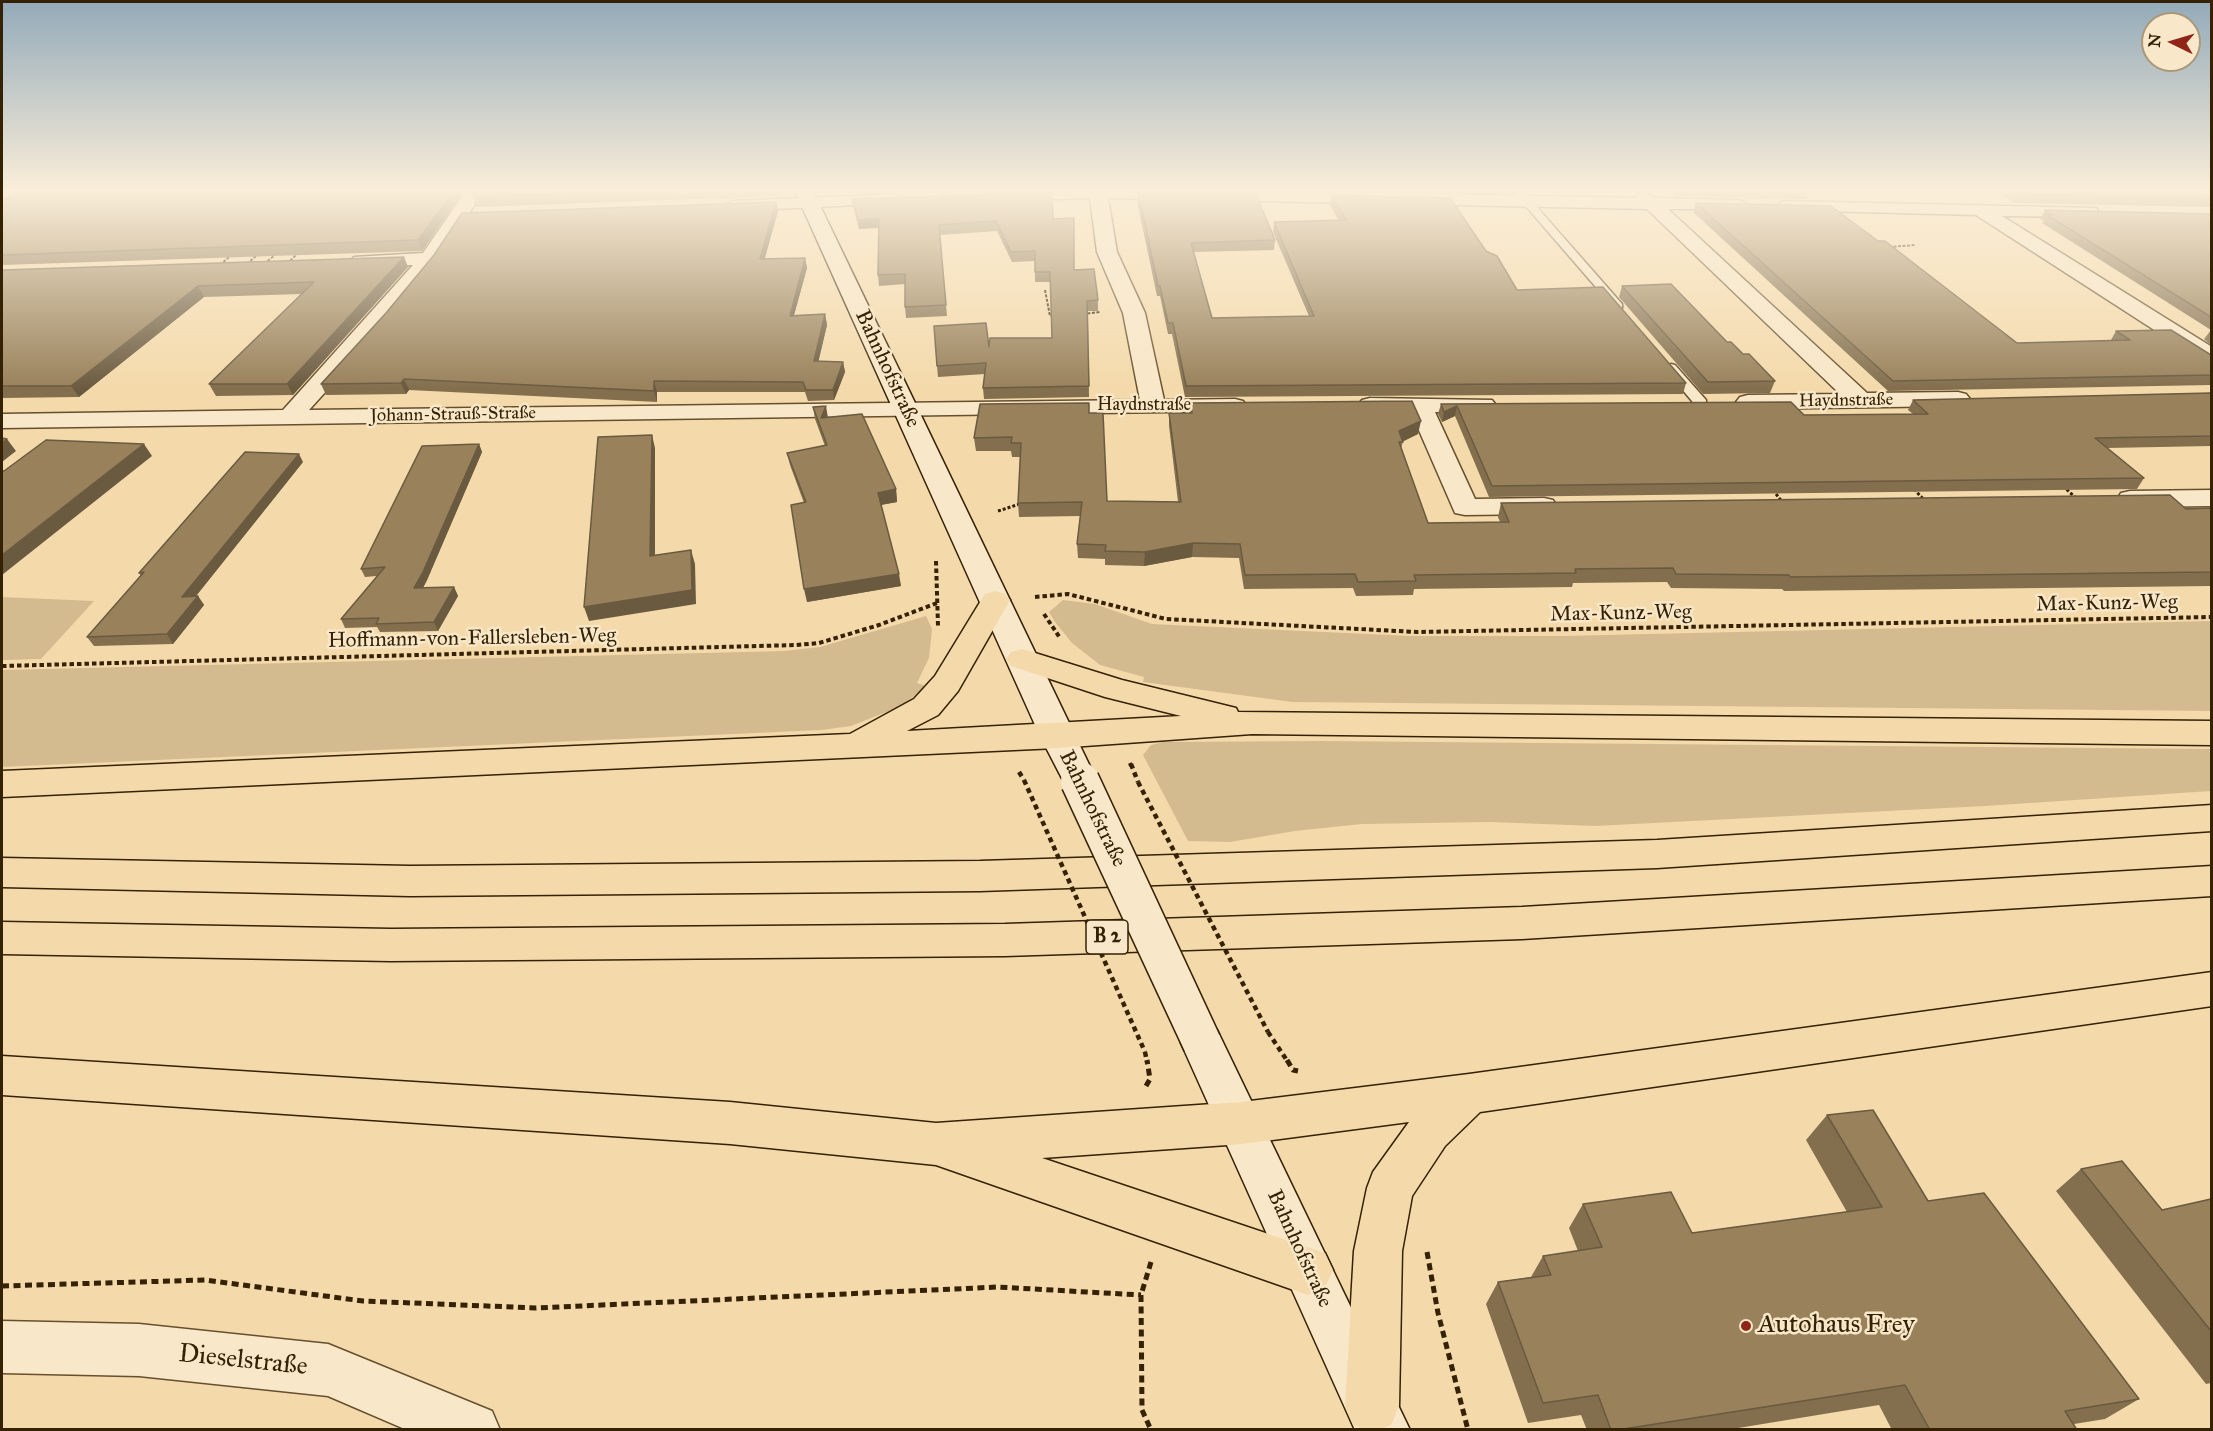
<!DOCTYPE html>
<meta charset="utf-8">
<style>
body{margin:0}
#map{position:relative;width:2213px;height:1431px;overflow:hidden;background:#f4daab;font-family:"IM FELL Great Primer",serif}
canvas{display:block}
.frame{position:absolute;inset:0;border:3px solid #352104;pointer-events:none}
.north{position:absolute;left:2141px;top:12px;width:60px;height:60px;box-sizing:border-box;background:#f8e7c8;border:2px solid #aa987a;border-radius:50%;rotate:275deg;font-size:16px;font-weight:700;line-height:24px;text-align:center;color:#352104}
.north::after{content:'';display:block;margin:auto;width:21px;height:27px;background:#8f2418;clip-path:polygon(50% 0,100% 100%,50% 72%,0 100%)}
</style>
<div id="map">
<canvas width="2213" height="1431"></canvas>
<div class="frame"></div>
<div class="north">N</div>
</div>
<script>
const ctx = document.querySelector('canvas').getContext('2d');
ctx.lineJoin = 'round';
function fill(path, color) {
  ctx.fillStyle = color;
  ctx.fill(path, 'evenodd');
}
function shape(rows) {
  const path = new Path2D();
  for (const r of rows) {
    path.moveTo(r[0], r[1]);
    for (let i = 2; i < r.length; i += 2) path.lineTo(r[i], r[i + 1]);
  }
  return path;
}
function trace(path, color, width, dash) {
  ctx.strokeStyle = color;
  ctx.lineWidth = width;
  ctx.lineCap = dash ? 'butt' : 'round';
  ctx.setLineDash(dash || []);
  ctx.stroke(path);
}
function label(font, color, halo, rows, align = 'center') {
  ctx.font = font + ' "IM FELL Great Primer",serif';
  ctx.lineWidth = 5;
  ctx.setLineDash([]);
  ctx.textBaseline = 'middle';
  ctx.strokeStyle = halo;
  ctx.fillStyle = color;
  for (const [text, x, y, turn = 0] of rows) {
    ctx.save();
    ctx.translate(x, y);
    ctx.rotate((+turn || 0) * Math.PI / 180);
    ctx.textAlign = isNaN(turn) ? turn : align;
    if (halo) ctx.strokeText(text, 0, 0);
    ctx.fillText(text, 0, 0);
    ctx.restore();
  }
}
const green = shape([
 [2,597,94,601,41,659,2,660],
 [1063,600,1095,604,1152,624,1411,636,1563,636,2211,621,2211,711,1292,702,1143,682,1144,677,1100,665,1072,643,1055,622,1049,612],
 [926,616,932,629,929,658,917,683,926,686,902,706,851,726,822,730,2,767,2,670,784,651,820,647],
 [1322,741,2211,749,2211,791,1985,806,1595,826,1490,822,1362,824,1295,831,1230,842,1188,841,1143,755,1151,745,1163,742]
]);
const pathFar4 = shape([
 [1889,247,1916,245],
 [247,264,257,255],
 [264,264,275,255],
 [287,264,297,254],
 [220,265,230,256],
 [1045,290,1050,316,1055,316],
 [1083,314,1100,312]
]);
const pathFar3 = shape([
 [2063,486,2077,499],
 [1914,489,1925,501],
 [1773,490,1783,503],
 [998,511,1023,503]
]);
const pathFar2 = shape([
 [936,561,938,626],
 [1035,597,1068,594,1166,619,1417,632,2212,617],
 [1044,614,1060,638],
 [2,666,796,645,819,643,879,625,937,603],
 [1130,763,1131,766]
]);
const pathFar1 = shape([
 [1131,764,1138,782],
 [1019,772,1024,780],
 [1268,1032,1288,1062],
 [1145,1052,1147,1062]
]);
const path = shape([
 [1287,1060,1293,1070,1298,1071],
 [1146,1086,1150,1079,1147,1060],
 [1427,1252,1438,1313,1468,1430],
 [1151,1262,1141,1295,1142,1410,1151,1430],
 [2,1286,205,1280,363,1301,536,1308,998,1287,1141,1295]
]);
const service = shape([
 [1511,189,1521,189,1622,304,1622,308,1614,308,1511,189],
 [1671,364,1675,365,1706,400,1706,406,1696,406,1667,371,1665,368,1671,364]
]);
const minor = shape([
 [2,189,24,189,2,201,2,189],
 [467,189,485,189,436,263,389,322,309,410,1140,400,1123,313,1097,252,1090,198,948,202,939,197,948,192,1032,189,1207,189,1636,198,1639,193,1645,192,1656,198,1739,200,1748,205,1745,209,1668,209,1867,393,1958,392,1966,394,1970,399,1966,404,1958,406,1748,409,1740,407,1736,402,1740,397,1748,395,1840,394,1647,209,1108,198,1117,252,1145,313,1164,400,1235,399,1243,401,1247,406,1243,411,2,428,2,414,283,410,413,265,361,267,351,261,354,257,423,253,467,189],
 [896,194,905,199,902,203,732,211,723,206,732,201,896,194],
 [1787,201,2096,208,2099,212,2090,217,2002,216,2212,347,2212,364,2204,362,1976,215,1781,210,1778,206,1781,202,1787,201],
 [1370,398,1492,400,1496,405,1492,410,1484,412,1435,412,1475,499,1544,498,1553,500,1557,506,1553,512,1544,514,1465,515,1455,513,1411,412,1362,410,1358,405,1362,400,1370,398],
 [2212,490,2212,506,2130,507,2121,505,2117,499,2121,493,2130,491,2212,490],
 [2,1321,139,1324,328,1344,492,1411,500,1430,407,1430,328,1396,139,1376,2,1373,2,1321]
]);
const secondary = shape([
 [794,189,812,189,1097,781,1092,790,1080,794,1068,790,1040,736,794,189],
 [1202,1024,1217,1030,1410,1430,1355,1430,1181,1043,1187,1030,1202,1024]
]);
const trunk = shape([
 [995,591,1005,594,1010,600,958,691,938,715,907,731,1181,716,1105,697,1011,666,1006,659,1011,652,1022,649,1122,680,1236,708,1238,712,2212,721,2212,745,1252,734,1057,748,2,797,2,771,850,734,914,699,935,676,985,594,995,591],
 [2212,805,2212,831,1657,868,980,891,410,896,2,887,2,858,410,866,980,861,1657,840,2212,805],
 [2212,866,2212,896,1522,939,1005,956,391,961,2,954,2,922,391,929,1005,924,1522,907,2212,866],
 [2212,972,2212,1006,1480,1112,1445,1146,1412,1196,1402,1251,1399,1406,1391,1425,1379,1430,1365,1430,1353,1425,1345,1406,1354,1251,1367,1188,1373,1172,1409,1122,1242,1144,1042,1158,1325,1253,1333,1270,1325,1287,1308,1295,936,1165,730,1144,2,1095,2,1056,730,1102,936,1123,1242,1102,1469,1074,2212,972]
]);
const pathBridge = shape([
 [1024,780,1145,1052],
 [1138,782,1268,1032]
]);
const secondaryBridge = shape([
 [1080,781,1202,1043]
]);
const wall = shape([
 [465,189,422,251,2,265,2,200],
 [478,189,784,189,782,196,476,207,473,197],
 [845,189,986,189,848,193],
 [1321,189,1438,189,1438,192],
 [1669,189,1810,189,1806,199,1676,196],
 [1992,189,2211,189,2211,207,2014,203],
 [1138,191,1275,240,1274,250,1194,252,1212,318,1309,316,1273,232,1274,222,1339,221,1330,205,1331,195,1486,251,1517,290,1686,383,1683,394,1185,397,1172,334,1168,334,1160,296,1157,296,1137,201],
 [852,199,1053,219,1074,270,1098,300,1098,311,1088,311,1089,397,984,399,983,388,985,374,938,377,937,366,989,347,1052,338,1051,282,1035,282,1035,261,1012,262,997,231,940,235,947,316,906,318,905,307,905,284,879,286,878,275,879,228,859,229,854,209],
 [776,202,778,211,764,259,805,258,807,268,794,315,825,314,827,325,818,361,843,362,845,372,834,400,808,401,805,392,657,392,657,402,409,390,406,394,326,395,321,384],
 [1696,203,2017,343,2111,341,2111,340,2116,331,2211,355,2211,385,1888,391,1693,212],
 [2045,210,2211,214,2211,345,2204,339,2211,330,2042,223,2044,221,2040,219],
 [408,267,293,395,216,396,209,384,302,294,204,297,79,397,2,398,2,270],
 [1622,286,1727,342,1743,354,1775,381,1770,393,1703,394,1619,297],
 [2211,393,2211,446,2107,448,2144,478,2137,489,1489,497,1455,416,1442,422,1438,414,1441,404,1804,415,1913,414,1908,410,1913,400],
 [1190,403,1418,434,1403,441,1401,449,1428,523,1500,522,1498,517,1501,503,2211,508,2211,586,1784,591,1782,589,1671,588,1667,582,1573,583,1572,587,1414,589,1413,595,1356,596,1353,588,1244,589,1239,558,1192,557,1144,566,1105,565,1105,559,1078,558,1077,544,1080,516,1019,517,1018,503,1020,457,1012,457,1011,451,976,451,974,438,1089,413,1107,501,1178,502,1169,426,1169,413,1189,413],
 [813,407,827,417,896,489,897,502,881,505,901,586,807,602,804,503,790,465,787,453,825,446,815,419],
 [479,444,482,452,427,580,423,588,454,587,458,596,438,631,380,632,377,627,345,628,341,619,377,576,365,577,361,569],
 [303,462,196,596,198,596,204,605,173,644,94,646,87,637,141,576,139,573],
 [1827,1115,1928,1201,2139,1399,2105,1419,2074,1424,2077,1430,1892,1430,1879,1405,1726,1430,1587,1430,1581,1415,1528,1423,1486,1304,1498,1282,1531,1277,1543,1256,1578,1251,1569,1228,1583,1204,1692,1233,1847,1212,1806,1140],
 [2081,1169,2162,1210,2211,1199,2211,1383,2206,1384,2056,1191]
]);
const shadedWall = shape([
 [455,189,465,189,422,251,418,240],
 [776,202,778,211,762,269,760,259],
 [879,218,880,227,859,229,858,220],
 [404,257,408,267,293,395,287,384],
 [805,258,807,268,791,326,790,316],
 [198,286,204,297,79,397,71,386],
 [825,314,827,325,816,372,814,361],
 [843,362,845,372,834,400,833,390],
 [404,379,409,390,406,394,401,383],
 [654,381,657,392,657,402,654,391],
 [826,406,828,418,821,418],
 [1457,406,1455,416,1442,422,1444,412],
 [1421,421,1418,434,1402,442,1399,431],
 [652,435,655,448,655,570,650,556],
 [7,439,16,451,2,462,2,443],
 [144,444,152,456,2,575,2,555],
 [479,444,482,452,427,580,418,597,414,588],
 [299,454,303,462,188,606,182,597],
 [896,489,897,502,880,505,878,493],
 [1193,543,1192,557,1144,566,1145,552],
 [691,550,695,564,696,604,589,621,584,607],
 [899,574,901,586,807,602,804,589],
 [454,587,458,596,438,631,434,622],
 [198,596,204,605,173,644,167,634]
]);
const building = shape([
 [22,189,455,189,418,240,2,255,2,200,4,200,22,189],
 [478,189,697,189,473,197,478,189],
 [2009,189,2211,189,2211,199,2018,194,2009,189],
 [1138,191,1256,194,1275,240,1191,243,1212,318,1314,316,1274,222,1346,220,1331,195,1450,198,1486,251,1497,256,1517,290,1603,287,1686,383,1186,386,1173,323,1168,323,1160,286,1158,286,1138,191],
 [1052,192,1053,219,1074,218,1074,270,1094,269,1098,300,1087,301,1089,386,983,388,986,363,937,366,934,326,986,323,989,347,990,338,1052,338,1050,272,1035,272,1035,251,1011,252,996,221,939,225,946,305,905,307,905,274,878,275,879,218,858,220,852,199,1052,192],
 [776,202,760,259,805,258,790,316,825,314,814,361,843,362,833,390,806,390,803,382,654,381,654,391,404,379,401,383,321,384,386,313,434,255,462,213,776,202],
 [1696,203,1831,206,1878,241,1885,241,2017,343,2130,340,2116,331,2171,330,2211,355,2211,375,1893,381,1696,203],
 [2045,210,2211,214,2211,317,2047,215,2052,215,2045,210],
 [404,257,287,384,209,384,314,282,198,286,71,386,2,386,2,270,404,257],
 [1671,284,1727,342,1731,342,1743,354,1749,354,1775,381,1708,382,1622,286,1671,284],
 [2211,393,2211,436,2095,438,2144,478,1492,486,1457,406,1444,412,1441,404,1791,402,1804,415,1928,414,1913,400,2211,393],
 [1412,401,1421,421,1399,431,1403,442,1399,442,1428,523,1509,522,1501,503,2170,495,2186,509,2211,508,2211,572,1790,577,1789,575,1676,574,1673,568,1575,569,1576,573,1414,575,1416,581,1358,582,1355,574,1245,575,1240,544,1193,543,1145,552,1105,551,1106,545,1077,544,1082,502,1018,503,1021,443,1011,443,1012,437,974,438,980,404,1089,403,1089,413,1103,413,1107,501,1181,502,1169,413,1192,413,1190,403,1412,401],
 [826,406,821,418,862,414,896,489,878,493,899,574,804,589,791,505,806,502,787,453,827,445,813,407,826,406],
 [652,435,650,556,691,550,692,590,584,607,598,437,652,435],
 [2,438,7,439,2,443,2,438],
 [46,440,144,444,2,555,2,471,4,471,46,440],
 [479,444,423,572,414,588,454,587,434,622,376,624,379,618,341,619,385,567,361,569,422,446,479,444],
 [245,452,299,454,182,597,198,596,167,634,87,637,144,572,139,573,245,452],
 [1873,1110,1928,1201,1984,1193,2139,1399,2065,1411,2077,1430,1930,1430,1905,1385,1617,1430,1611,1430,1598,1395,1543,1403,1498,1282,1551,1275,1543,1256,1602,1247,1583,1204,1671,1192,1692,1233,1882,1207,1827,1115,1873,1110],
 [2122,1161,2162,1210,2211,1199,2211,1331,2081,1169,2122,1161]
]);
const markers = [
 [1746,1326,6,"#8f2418"]
];
const farStreetnames = [
 ["Haydnstraße",1846,401,-1],
 ["Haydnstraße",1144,406],
 ["Johann-Strauß-Straße",453,415,-1]
];
const shields = [
 [1107,937,42]
];
const shieldNames = [
 ["B 2",1107,937]
];
const streetNames = [
 ["Bahnhofstraße",887,369,65],
 ["Max-Kunz-Weg",2107,604,-1],
 ["Max-Kunz-Weg",1621,614,-1],
 ["Hoffmann-von-Fallersleben-Weg",472,639,-1],
 ["Bahnhofstraße",1092,809,64],
 ["Bahnhofstraße",1299,1249,65]
];
const nearPoinames = [
 ["Autohaus Frey",1758,1326]
];
const nearStreetnames = [
 ["Dieselstraße",243,1361,6]
];
fill(green, '#d4bb8f');
trace(service, '#654f2e', 3);
trace(minor, '#654f2e', 3);
trace(secondary, '#352104', 3);
trace(trunk, '#352104', 3);
trace(pathFar4, '#352104', 2, [3, 1.5]);
trace(pathFar3, '#352104', 3, [3, 2]);
trace(pathFar2, '#352104', 4, [4.5, 3]);
trace(pathFar1, '#352104', 4.5, [5, 4]);
trace(path, '#352104', 5, [7, 4.5]);
fill(service, '#f8e7c8');
fill(minor, '#f8e7c8');
fill(secondary, '#f8e7c8');
fill(trunk, '#f4daab');
trace(secondaryBridge, '#352104', 41, []);
trace(pathBridge, '#352104', 4.5, [5, 4]);
trace(secondaryBridge, '#f8e7c8', 38);
fill(wall, '#836f4e');
fill(shadedWall, '#6a5a40');
fill(building, '#98815b');
trace(building, '#6a5a40', 1.5);
const sky = ctx.createLinearGradient(0, 0, 0, 389);
sky.addColorStop(0, '#93aab9');
sky.addColorStop(0.49, '#faeed9');
sky.addColorStop(1, '#faeed900');
ctx.fillStyle = sky;
ctx.fillRect(0, 0, 2213, 389);
for (const [x, y, r, color] of markers) {
  const dot = new Path2D();
  dot.arc(x, y, r, 0, 2 * Math.PI);
  ctx.fillStyle = color;
  ctx.fill(dot);
  trace(dot, '#f8e7c8', 2);
}
label('18px', '#352104', '#f8e7c8', farStreetnames);
for (const [x, y, w] of shields) {
  const box = new Path2D();
  box.roundRect(x - w / 2, y - 17, w, 34, 4.5);
  ctx.fillStyle = '#f8e7c8';
  ctx.fill(box);
  trace(box, '#352104', 1.5);
}
label('bold 20px', '#352104', null, shieldNames);
label('21px', '#352104', '#f8e7c8', streetNames);
label('26px', '#352104', '#f8e7c8', nearPoinames, 'left');
label('26px', '#352104', '#f8e7c8', nearStreetnames);
</script>
